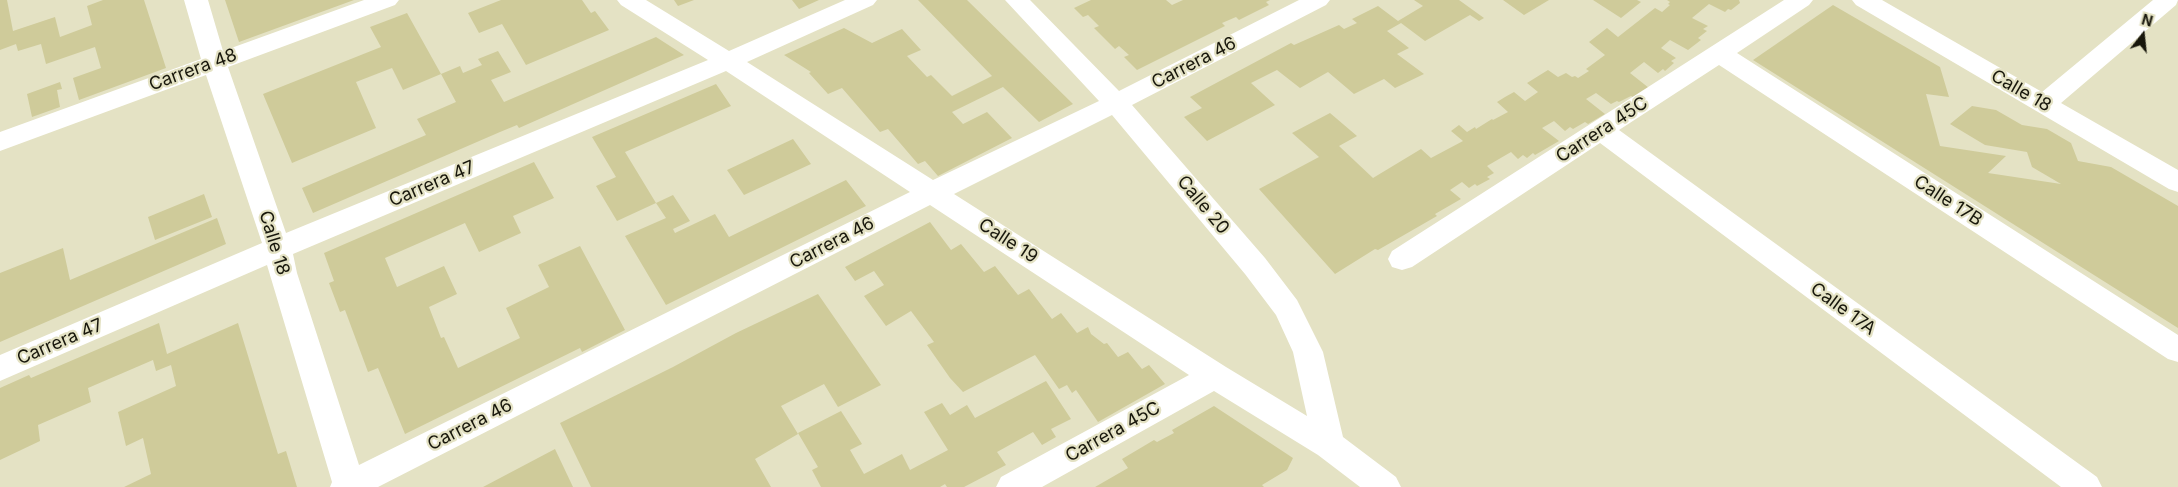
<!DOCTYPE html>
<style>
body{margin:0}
#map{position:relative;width:2178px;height:487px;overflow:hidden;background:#e4e2c4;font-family:Inter,sans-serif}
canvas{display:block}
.north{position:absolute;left:2118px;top:10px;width:50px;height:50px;-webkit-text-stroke:4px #e4e2c4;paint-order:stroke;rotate:16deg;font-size:14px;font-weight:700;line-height:20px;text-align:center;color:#18170c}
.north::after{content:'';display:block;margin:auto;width:18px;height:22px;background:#18170c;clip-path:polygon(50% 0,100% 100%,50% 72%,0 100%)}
</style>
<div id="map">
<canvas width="2178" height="487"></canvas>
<div class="north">N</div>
</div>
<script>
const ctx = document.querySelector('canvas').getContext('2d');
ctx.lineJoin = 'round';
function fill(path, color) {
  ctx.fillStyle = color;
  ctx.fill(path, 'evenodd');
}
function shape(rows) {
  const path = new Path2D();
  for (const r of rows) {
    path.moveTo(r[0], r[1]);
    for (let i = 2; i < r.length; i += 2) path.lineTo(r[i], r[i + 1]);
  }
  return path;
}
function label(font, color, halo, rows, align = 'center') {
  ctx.font = font + ' Inter,sans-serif';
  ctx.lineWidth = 4.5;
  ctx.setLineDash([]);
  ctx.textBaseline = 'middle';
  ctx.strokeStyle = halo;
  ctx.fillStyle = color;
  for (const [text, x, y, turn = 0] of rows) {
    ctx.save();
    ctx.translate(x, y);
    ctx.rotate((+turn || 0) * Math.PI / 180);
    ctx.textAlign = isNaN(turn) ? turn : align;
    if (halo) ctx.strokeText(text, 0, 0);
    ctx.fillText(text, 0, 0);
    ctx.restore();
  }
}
const building = shape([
 [0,0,7,0,13,31,55,17,60,37,92,25,87,6,103,0,144,0,166,68,79,100,73,78,101,68,95,47,46,64,41,44,18,51,16,44,0,50],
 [225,0,354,0,239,42],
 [501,0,582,0,591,13,595,11,609,30,526,65,502,24,479,33,468,13],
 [674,0,694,0,678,6],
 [792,0,819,0,799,9],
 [918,0,967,0,1073,104,1039,122,1003,87,952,112,963,124,987,112,1012,138,938,176,925,161,918,164,888,129,880,132,842,88,828,94,809,73,811,72,784,55,844,28,872,43,902,29,921,50,907,56,927,77,931,75,952,96,992,76],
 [1091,0,1166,0,1172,5,1183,0,1270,0,1266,2,1269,5,1239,20,1236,17,1222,23,1225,26,1137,70,1124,57,1129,55,1119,46,1115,49,1094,28,1099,26,1088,15,1083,17,1074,8],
 [1414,0,1459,0,1484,18,1479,21,1470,15,1425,41,1401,23,1387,31,1409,48,1397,54,1424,74,1395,88,1384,79,1354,94,1328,72,1300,88,1277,70,1251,83,1275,105,1207,141,1184,117,1202,108,1190,97,1291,43,1294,45,1339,25,1344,29,1357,23,1352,19,1378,6,1398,21,1423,6],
 [1503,0,1549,0,1524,15],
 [1593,0,1637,0,1641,2,1621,18],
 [1667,0,1739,0,1740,3,1731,10,1728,9,1725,12,1709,4,1692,18,1708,26,1703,29,1707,31,1698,38,1701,40,1688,50,1670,40,1661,48,1676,58,1671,61,1674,63,1665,71,1663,69,1658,73,1644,62,1630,73,1649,88,1633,97,1631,96,1619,102,1617,101,1611,104,1596,93,1586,99,1605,114,1588,124,1585,122,1573,129,1570,127,1565,131,1554,121,1542,128,1559,141,1535,155,1533,153,1527,158,1523,155,1518,159,1511,152,1487,166,1494,173,1487,177,1490,179,1477,186,1475,184,1469,188,1462,182,1450,190,1461,199,1435,214,1437,216,1378,250,1375,249,1335,274,1259,189,1319,157,1292,133,1330,113,1357,136,1339,146,1373,178,1421,149,1431,158,1463,141,1451,131,1459,125,1467,132,1475,127,1476,129,1492,119,1493,120,1508,112,1497,102,1505,97,1514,92,1525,101,1538,92,1527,83,1548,70,1558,77,1566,73,1572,77,1575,76,1578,78,1589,71,1586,69,1605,55,1589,42,1607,28,1618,37,1655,8,1662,12,1670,5,1668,4,1670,2],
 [1833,5,1940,67,1949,97,1926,94,1940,146,2006,156,1988,173,2061,184,2032,167,2027,152,1985,145,1950,124,1972,106,1996,110,2022,125,2047,129,2071,143,2078,161,2111,167,2178,206,2178,328,1753,60],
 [407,13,441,74,403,90,392,68,356,82,376,128,292,163,263,94,381,47,370,27],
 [656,37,684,55,519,128,517,125,500,132,313,213,302,188,426,135,417,119,456,102,441,74,460,66,463,73,482,65,478,59,498,51,511,72,491,80,504,102],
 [60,82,62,89,57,90,60,107,32,117,27,94],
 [716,84,731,106,625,152,656,203,673,195,690,221,673,229,675,233,715,214,729,237,846,180,866,206,666,305,625,236,666,218,656,203,617,221,596,186,616,177,592,137],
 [793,139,811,164,744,195,727,170],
 [534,162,554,198,513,216,521,233,479,252,465,223,385,258,397,287,444,266,457,294,429,307,441,338,444,337,458,368,520,338,506,308,549,287,538,265,580,246,625,330,582,352,580,348,405,434,378,368,368,372,345,310,340,312,329,283,334,281,324,253],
 [204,194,212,217,155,240,148,217],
 [217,218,226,244,0,342,0,273,63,248,70,280],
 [930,222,951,250,961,244,984,272,995,266,1018,295,1029,289,1052,319,1061,313,1077,333,1088,327,1091,334,1104,344,1107,343,1118,357,1128,352,1142,369,1149,365,1165,384,1098,422,1076,390,1072,393,1067,385,1059,389,1035,355,963,392,950,378,927,345,934,342,911,311,886,326,864,296,884,285,874,271,855,281,845,267],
 [818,294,881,385,838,407,824,384,781,406,798,434,755,459,771,487,591,487,560,423,673,367,736,333],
 [159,323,167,354,238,323,278,454,286,451,297,487,124,487,151,474,143,438,126,446,118,412,176,386,171,365,156,371,153,360,88,388,91,402,38,425,40,441,0,460,0,388,29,375,31,378],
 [1046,381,1071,419,1051,429,1056,437,1042,445,1033,432,997,452,1006,465,964,487,947,487,945,484,940,487,821,487,812,470,818,467,798,433,841,411,862,444,850,450,864,474,902,454,910,470,948,450,924,412,942,403,950,415,967,405,975,418],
 [1214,406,1293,458,1287,470,1262,485,1264,487,1095,487,1128,468,1122,459,1154,440,1157,442,1174,433,1172,430],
 [555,449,573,487,483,487]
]);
const minor = shape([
 [184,0,208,0,223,51,364,0,399,0,395,5,228,67,286,233,708,60,621,5,617,0,646,0,729,51,845,0,877,0,873,5,747,62,933,180,1099,101,1005,0,1030,0,1119,91,1299,0,1330,0,1326,5,1132,105,1265,258,1297,300,1323,352,1343,437,1396,477,1401,487,1360,487,1318,455,1214,391,1042,487,996,487,1001,477,1189,375,930,205,378,487,330,487,332,482,267,265,0,381,0,355,262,243,206,75,0,151,0,132,201,59,184,0],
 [726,71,910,192,359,465,297,273,293,254,726,71],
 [1112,115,1245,274,1276,315,1293,352,1307,416,1226,367,954,194,1112,115],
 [1784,0,1813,0,1809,5,1737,53,2178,335,2178,362,2168,359,1719,65,1619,130,2097,477,2102,487,2061,487,1600,143,1412,267,1402,270,1392,267,1388,259,1392,251,1784,0],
 [1852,0,1882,0,2042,92,2153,0,2178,0,2176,5,2061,103,2178,170,2178,192,2169,189,1856,5,1852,0]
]);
const streetNames = [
 ["Carrera 46",1194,63,-27],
 ["Carrera 48",193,70,-20],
 ["Calle 18",2021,91,30],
 ["Carrera 45C",1602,130,-33],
 ["Carrera 47",432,184,-23],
 ["Calle 17B",1948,201,33],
 ["Calle 20",1203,205,50],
 ["Calle 19",1008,241,33],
 ["Calle 18",274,243,73],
 ["Carrera 46",832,243,-27],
 ["Calle 17A",1843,309,36],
 ["Carrera 47",60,342,-23],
 ["Carrera 46",470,425,-27],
 ["Carrera 45C",1113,432,-29]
];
fill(building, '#cfcb9a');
fill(minor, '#fff');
label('18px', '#18170c', '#e4e2c4', streetNames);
</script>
